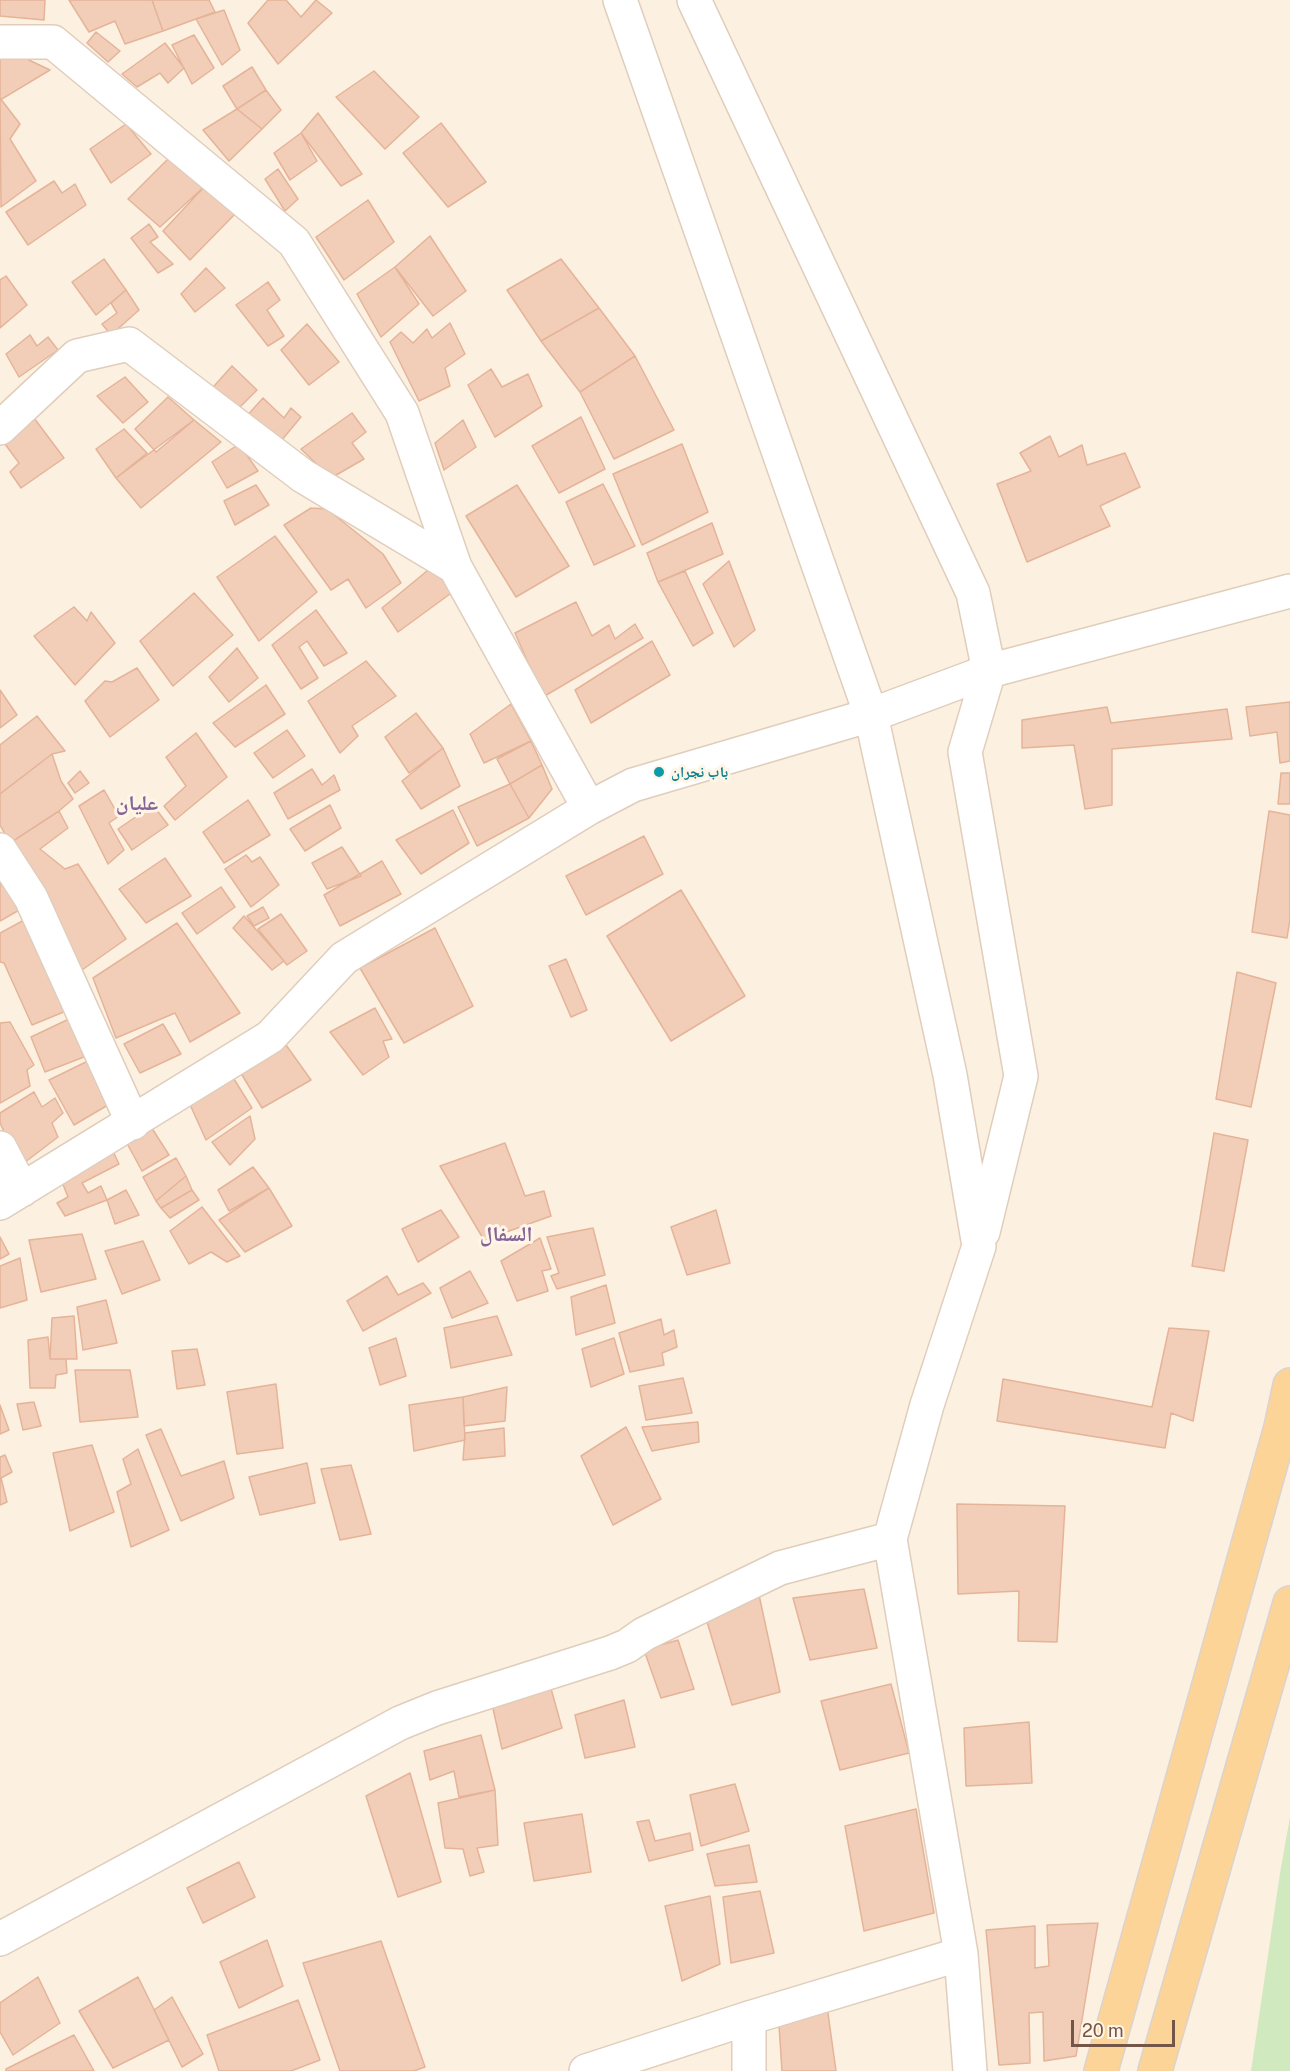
<!DOCTYPE html>
<meta charset="utf-8">
<style>
body{margin:0}
#map{position:relative;width:1290px;height:2071px;overflow:hidden;background:#fcf1e0;font-family:"Public Sans",sans-serif}
canvas{display:block}
.scale{position:absolute;left:1071px;top:2020px;width:104px;height:27px;box-sizing:border-box;border:3px solid #735648;border-top:0;padding-left:8px;font-size:18px;line-height:21px;white-space:nowrap;color:#735648;-webkit-text-stroke:4px #fff5e7;paint-order:stroke}
</style>
<div id="map">
<canvas width="1290" height="2071"></canvas>
<div class="scale">20 m</div>
</div>
<script>
const ctx = document.querySelector('canvas').getContext('2d');
ctx.lineJoin = 'round';
function fill(path, color) {
  ctx.fillStyle = color;
  ctx.fill(path, 'evenodd');
}
function shape(rows) {
  const path = new Path2D();
  for (const r of rows) {
    path.moveTo(r[0], r[1]);
    for (let i = 2; i < r.length; i += 2) path.lineTo(r[i], r[i + 1]);
  }
  return path;
}
function trace(path, color, width, dash) {
  ctx.strokeStyle = color;
  ctx.lineWidth = width;
  ctx.lineCap = dash ? 'butt' : 'round';
  ctx.setLineDash(dash || []);
  ctx.stroke(path);
}
function label(font, color, halo, rows, align = 'center') {
  ctx.font = font + ' "Public Sans","Noto Naskh Arabic",sans-serif';
  ctx.lineWidth = 6;
  ctx.setLineDash([]);
  ctx.textBaseline = 'middle';
  ctx.strokeStyle = halo;
  ctx.fillStyle = color;
  for (const [text, x, y, turn = 0] of rows) {
    ctx.save();
    ctx.translate(x, y);
    ctx.rotate((+turn || 0) * Math.PI / 180);
    ctx.textAlign = isNaN(turn) ? turn : align;
    if (halo) ctx.strokeText(text, 0, 0);
    ctx.fillText(text, 0, 0);
    ctx.restore();
  }
}
const green = shape([
 [1290,1817,1290,2071,1251,2071,1280,1873]
]);
const building = shape([
 [0,0,45,0,44,20,0,16,0,0],
 [69,0,152,0,163,31,125,44,115,21,89,32,69,0],
 [152,0,209,0,215,12,163,31,152,0],
 [268,0,286,0,301,17,316,0,332,13,278,64,248,23,268,0],
 [224,10,240,50,222,65,196,19,224,10],
 [96,32,120,51,108,62,87,43,96,32],
 [194,35,214,68,192,84,172,45,194,35],
 [165,43,184,68,168,83,160,73,137,87,122,74,165,43],
 [0,52,14,53,50,70,0,100,0,52],
 [252,67,266,90,237,109,223,86,252,67],
 [374,71,419,117,385,149,336,97,374,71],
 [266,90,281,110,262,129,237,109,266,90],
 [0,98,20,124,10,139,36,181,1,207,0,98],
 [237,109,262,129,229,161,203,130,237,109],
 [318,113,362,174,341,186,301,133,318,113],
 [441,123,486,182,448,207,403,153,441,123],
 [126,124,151,154,111,183,90,149,126,124],
 [301,133,317,161,290,180,274,153,301,133],
 [173,154,205,186,160,227,128,199,173,154],
 [278,169,298,199,285,211,265,179,278,169],
 [54,181,62,193,75,184,86,205,28,245,6,212,54,181],
 [205,186,236,213,190,260,163,231,205,186],
 [368,200,394,242,344,280,316,237,368,200],
 [149,224,158,237,150,242,173,264,158,273,131,238,149,224],
 [430,236,466,291,433,316,395,267,430,236],
 [104,259,126,290,96,315,72,282,104,259],
 [561,259,599,308,541,341,507,290,561,259],
 [395,267,419,304,381,337,357,294,395,267],
 [206,268,225,288,195,312,181,294,206,268],
 [6,276,27,305,0,328,0,280,6,276],
 [268,282,280,300,267,310,284,336,268,346,236,305,268,282],
 [126,290,139,310,111,335,102,324,117,313,111,303,126,290],
 [599,308,635,356,580,392,541,341,599,308],
 [450,323,465,354,445,368,450,386,419,401,390,342,401,332,413,343,427,329,432,338,450,323],
 [307,324,339,362,309,385,281,350,307,324],
 [30,335,37,346,48,337,58,350,19,377,6,354,30,335],
 [635,356,674,430,614,459,580,392,635,356],
 [232,366,257,390,232,415,207,394,232,366],
 [491,369,502,387,528,374,542,406,495,437,468,385,491,369],
 [125,377,148,402,123,423,97,396,125,377],
 [168,397,194,420,156,452,135,429,168,397],
 [263,398,284,418,291,408,301,417,276,447,244,419,263,398],
 [352,413,366,432,352,443,364,459,331,478,301,449,352,413],
 [581,417,605,469,559,493,532,446,581,417],
 [34,418,64,458,21,488,10,472,19,463,2,440,34,418],
 [194,420,221,442,141,508,116,478,194,420],
 [463,420,476,447,444,470,435,443,463,420],
 [124,429,147,453,116,478,96,449,124,429],
 [1050,436,1059,457,1082,445,1087,465,1125,453,1140,487,1100,506,1110,526,1027,562,997,484,1031,471,1020,453,1050,436],
 [239,444,258,471,227,488,212,462,239,444],
 [682,444,708,512,642,545,613,474,682,444],
 [603,484,635,546,594,565,566,502,603,484],
 [256,485,269,505,235,525,224,501,256,485],
 [517,485,569,566,516,597,466,516,517,485],
 [311,508,327,509,383,554,401,583,366,608,348,579,331,590,284,525,311,508],
 [712,523,723,554,658,582,647,553,712,523],
 [275,536,317,592,259,641,217,577,275,536],
 [729,561,755,630,734,647,703,584,729,561],
 [433,566,454,591,398,632,382,608,433,566],
 [685,571,713,633,693,646,658,582,685,571],
 [194,593,233,635,173,686,140,641,194,593],
 [576,602,592,636,609,625,615,639,635,624,643,638,543,697,515,633,576,602],
 [74,607,87,621,91,612,115,643,75,685,34,636,74,607],
 [316,610,347,653,324,666,307,641,299,647,318,678,301,689,272,645,316,610],
 [652,641,670,675,591,723,575,690,652,641],
 [237,648,258,678,229,702,209,677,237,648],
 [366,661,396,696,352,726,358,736,340,753,308,701,366,661],
 [137,668,159,700,110,737,85,701,105,681,112,682,137,668],
 [266,685,285,714,235,747,213,723,266,685],
 [0,690,17,715,0,728,0,690],
 [1290,702,1290,761,1280,763,1277,732,1250,736,1246,707,1290,702],
 [511,704,531,741,484,763,470,734,511,704],
 [1107,707,1111,723,1227,709,1232,739,1112,749,1112,805,1085,809,1074,745,1022,748,1022,720,1107,707],
 [416,713,443,748,409,773,385,737,416,713],
 [37,716,65,751,52,754,0,794,0,745,37,716],
 [287,730,305,756,273,778,254,753,287,730],
 [196,733,227,777,175,820,164,806,186,786,166,757,196,733],
 [531,741,542,765,510,784,497,759,531,741],
 [443,748,460,786,421,809,402,781,443,748],
 [52,754,61,781,73,799,59,811,10,843,0,825,0,794,52,754],
 [542,765,552,789,529,818,510,784,542,765],
 [312,769,322,785,334,775,340,790,288,819,274,793,312,769],
 [80,771,89,783,75,793,68,783,80,771],
 [1281,773,1290,773,1290,804,1278,804,1281,773],
 [510,784,529,818,477,846,458,807,510,784],
 [104,790,119,816,109,823,124,850,108,864,79,806,104,790],
 [248,800,270,835,224,863,203,832,248,800],
 [153,805,168,825,132,850,118,829,153,805],
 [330,805,341,828,305,851,290,829,330,805],
 [453,810,469,843,421,874,396,840,453,810],
 [59,811,68,828,40,849,65,869,78,864,126,939,82,970,50,910,10,843,59,811],
 [1269,811,1290,815,1290,919,1287,938,1252,932,1269,811],
 [644,836,663,874,586,915,566,876,644,836],
 [342,847,361,876,327,889,312,863,342,847],
 [246,855,252,862,260,857,279,885,251,907,225,869,246,855],
 [165,858,191,896,146,923,119,889,165,858],
 [382,861,401,894,340,926,324,895,382,861],
 [0,879,21,909,0,921,0,879],
 [221,887,235,907,197,934,182,913,221,887],
 [681,890,745,996,671,1041,607,936,681,890],
 [263,907,269,918,254,926,247,916,263,907],
 [281,914,307,951,287,965,258,929,281,914],
 [244,916,284,961,272,970,233,928,244,916],
 [26,919,66,1011,32,1025,4,963,0,962,0,933,26,919],
 [177,923,240,1013,190,1042,175,1013,116,1038,93,978,177,923],
 [435,928,473,1006,404,1043,360,968,435,928],
 [566,959,587,1010,571,1017,549,966,566,959],
 [1237,972,1276,983,1251,1107,1216,1099,1237,972],
 [375,1008,392,1039,383,1041,389,1057,363,1075,330,1032,375,1008],
 [69,1019,84,1057,45,1072,31,1037,69,1019],
 [10,1022,34,1065,27,1070,30,1086,0,1103,0,1023,10,1022],
 [163,1024,181,1054,140,1073,124,1044,163,1024],
 [281,1038,311,1080,262,1108,239,1070,281,1038],
 [90,1060,108,1105,74,1125,49,1080,90,1060],
 [229,1071,252,1108,206,1140,187,1098,229,1071],
 [34,1092,42,1107,55,1098,63,1113,52,1123,58,1137,20,1166,0,1123,0,1113,34,1092],
 [250,1116,255,1139,230,1165,212,1142,250,1116],
 [148,1122,169,1155,142,1171,124,1138,148,1122],
 [1214,1133,1248,1140,1224,1271,1192,1266,1214,1133],
 [505,1143,525,1196,544,1191,551,1216,484,1240,440,1166,505,1143],
 [111,1147,119,1164,82,1183,88,1193,101,1186,107,1200,65,1216,57,1203,68,1197,60,1177,111,1147],
 [176,1158,186,1176,156,1201,143,1177,176,1158],
 [253,1167,269,1188,229,1211,218,1190,253,1167],
 [186,1176,192,1190,161,1208,156,1201,186,1176],
 [269,1188,292,1226,245,1252,219,1220,269,1188],
 [126,1190,139,1215,115,1224,107,1200,126,1190],
 [192,1190,199,1200,170,1218,161,1208,192,1190],
 [202,1207,240,1256,227,1262,211,1252,189,1264,170,1231,202,1207],
 [441,1210,459,1237,418,1262,402,1229,441,1210],
 [716,1210,730,1263,687,1275,671,1227,716,1210],
 [593,1228,605,1275,557,1289,551,1276,559,1273,547,1237,593,1228],
 [82,1234,96,1279,41,1292,29,1240,82,1234],
 [0,1237,9,1254,0,1259,0,1237],
 [540,1238,551,1269,542,1271,548,1291,517,1301,501,1261,540,1238],
 [143,1241,160,1280,122,1294,105,1251,143,1241],
 [20,1258,27,1300,0,1308,0,1266,20,1258],
 [470,1271,488,1303,452,1318,440,1288,470,1271],
 [387,1276,398,1295,423,1283,431,1293,363,1331,347,1301,387,1276],
 [606,1285,615,1323,576,1335,571,1297,606,1285],
 [106,1300,117,1343,83,1350,77,1307,106,1300],
 [74,1316,77,1359,50,1359,52,1318,74,1316],
 [497,1316,512,1355,451,1368,444,1328,497,1316],
 [661,1319,664,1335,674,1330,677,1347,662,1353,664,1365,630,1372,619,1333,661,1319],
 [1169,1328,1209,1331,1193,1421,1171,1413,1165,1448,997,1421,1003,1379,1152,1407,1169,1328],
 [48,1337,50,1359,66,1359,67,1373,56,1375,55,1388,30,1388,28,1340,48,1337],
 [396,1338,406,1376,380,1385,369,1348,396,1338],
 [614,1338,624,1374,591,1387,582,1349,614,1338],
 [197,1349,205,1385,177,1389,172,1351,197,1349],
 [75,1370,130,1370,138,1417,80,1422,75,1370],
 [683,1378,692,1413,646,1420,639,1386,683,1378],
 [276,1384,283,1448,237,1454,227,1392,276,1384],
 [507,1387,505,1421,464,1426,463,1397,507,1387],
 [463,1397,465,1440,414,1451,409,1405,463,1397],
 [34,1402,41,1426,23,1430,17,1404,34,1402],
 [0,1405,9,1430,0,1434,0,1405],
 [698,1422,699,1442,652,1451,642,1427,698,1422],
 [626,1427,661,1499,613,1525,581,1456,626,1427],
 [504,1428,505,1456,463,1460,465,1433,504,1428],
 [161,1429,181,1476,224,1461,234,1498,181,1521,146,1435,161,1429],
 [92,1445,114,1512,70,1531,53,1453,92,1445],
 [138,1449,169,1530,131,1547,117,1492,131,1484,123,1459,138,1449],
 [5,1455,12,1472,1,1478,7,1502,0,1505,0,1457,5,1455],
 [307,1463,315,1503,260,1515,249,1477,307,1463],
 [351,1465,371,1534,340,1540,321,1469,351,1465],
 [957,1504,1065,1506,1057,1642,1018,1641,1019,1591,958,1594,957,1504],
 [864,1589,877,1648,810,1660,793,1598,864,1589],
 [759,1595,780,1692,732,1705,705,1615,759,1595],
 [678,1640,694,1689,661,1698,644,1650,678,1640],
 [891,1684,909,1753,840,1770,821,1701,891,1684],
 [550,1685,562,1728,502,1749,492,1704,550,1685],
 [624,1700,635,1747,585,1758,575,1715,624,1700],
 [1029,1722,1032,1783,966,1786,964,1728,1029,1722],
 [481,1735,495,1790,459,1797,454,1771,430,1780,424,1751,481,1735],
 [410,1773,441,1882,398,1897,366,1796,410,1773],
 [735,1784,749,1831,701,1846,690,1795,735,1784],
 [495,1790,498,1845,477,1848,484,1872,470,1876,463,1849,445,1848,438,1803,495,1790],
 [916,1809,934,1913,864,1931,845,1826,916,1809],
 [582,1814,591,1872,534,1881,524,1823,582,1814],
 [649,1820,655,1841,690,1833,693,1850,649,1861,637,1822,649,1820],
 [749,1845,757,1882,715,1886,707,1854,749,1845],
 [239,1862,255,1897,203,1923,187,1888,239,1862],
 [760,1891,774,1953,731,1963,723,1897,760,1891],
 [710,1896,720,1964,682,1981,665,1906,710,1896],
 [1098,1923,1076,2056,1044,2061,1043,2012,1029,2013,1030,2063,999,2065,986,1930,1035,1926,1035,1968,1049,1966,1047,1925,1098,1923],
 [267,1940,283,1986,239,2008,220,1962,267,1940],
 [381,1941,425,2067,414,2071,340,2071,303,1963,381,1941],
 [38,1977,60,2023,13,2055,0,2032,0,2003,38,1977],
 [138,1977,169,2040,113,2068,79,2011,138,1977],
 [172,1997,203,2054,182,2067,154,2010,172,1997],
 [298,2000,320,2060,291,2071,219,2071,207,2035,298,2000],
 [827,2006,836,2071,782,2071,779,2025,827,2006],
 [74,2035,94,2071,6,2071,6,2069,74,2035]
]);
const minor = shape([
 [620,0,871,715,950,1075,979,1246,927,1405,890,1539,961,1954,970,2071],
 [694,0,973,593,989,671,965,752,1021,1076,983,1232],
 [0,42,53,42,294,242,402,413,455,567,589,808],
 [0,428,77,356,129,344,303,476,455,567],
 [0,850,31,898,133,1123],
 [0,1148,22,1190],
 [0,1203,270,1037,344,958,589,808,633,785,871,715,989,671,1290,591],
 [0,1939,400,1723,437,1708,610,1653,627,1646,644,1634,780,1568,890,1539],
 [586,2071,749,2018,961,1954],
 [749,2071,749,2018]
]);
const major = shape([
 [1101,2071,1281,1427,1290,1385],
 [1155,2071,1290,1603]
]);
const markers = [
 [659,772,6,"#0f9aa8"]
];
const cultureNames = [
 ["باب نجران",671,772]
];
const districtNames = [
 ["عليان",137,804],
 ["السفال",506,1235]
];
fill(green, '#d1e9bf');
fill(building, '#f2ceb8');
trace(building, '#e5b398', 1.5);
trace(minor, '#e0cdbc', 36);
trace(major, '#dbd3cf', 36);
trace(minor, '#fff', 33);
trace(major, '#fcd498', 33);
for (const [x, y, r, color] of markers) {
  const dot = new Path2D();
  dot.arc(x, y, r, 0, 2 * Math.PI);
  ctx.fillStyle = color;
  ctx.fill(dot);
  trace(dot, '#fff5e7', 2);
}
label('bold 15px', '#0d838f', '#fff5e7', cultureNames, 'left');
label('bold 21px', '#846397', '#fff5e7', districtNames);
</script>
